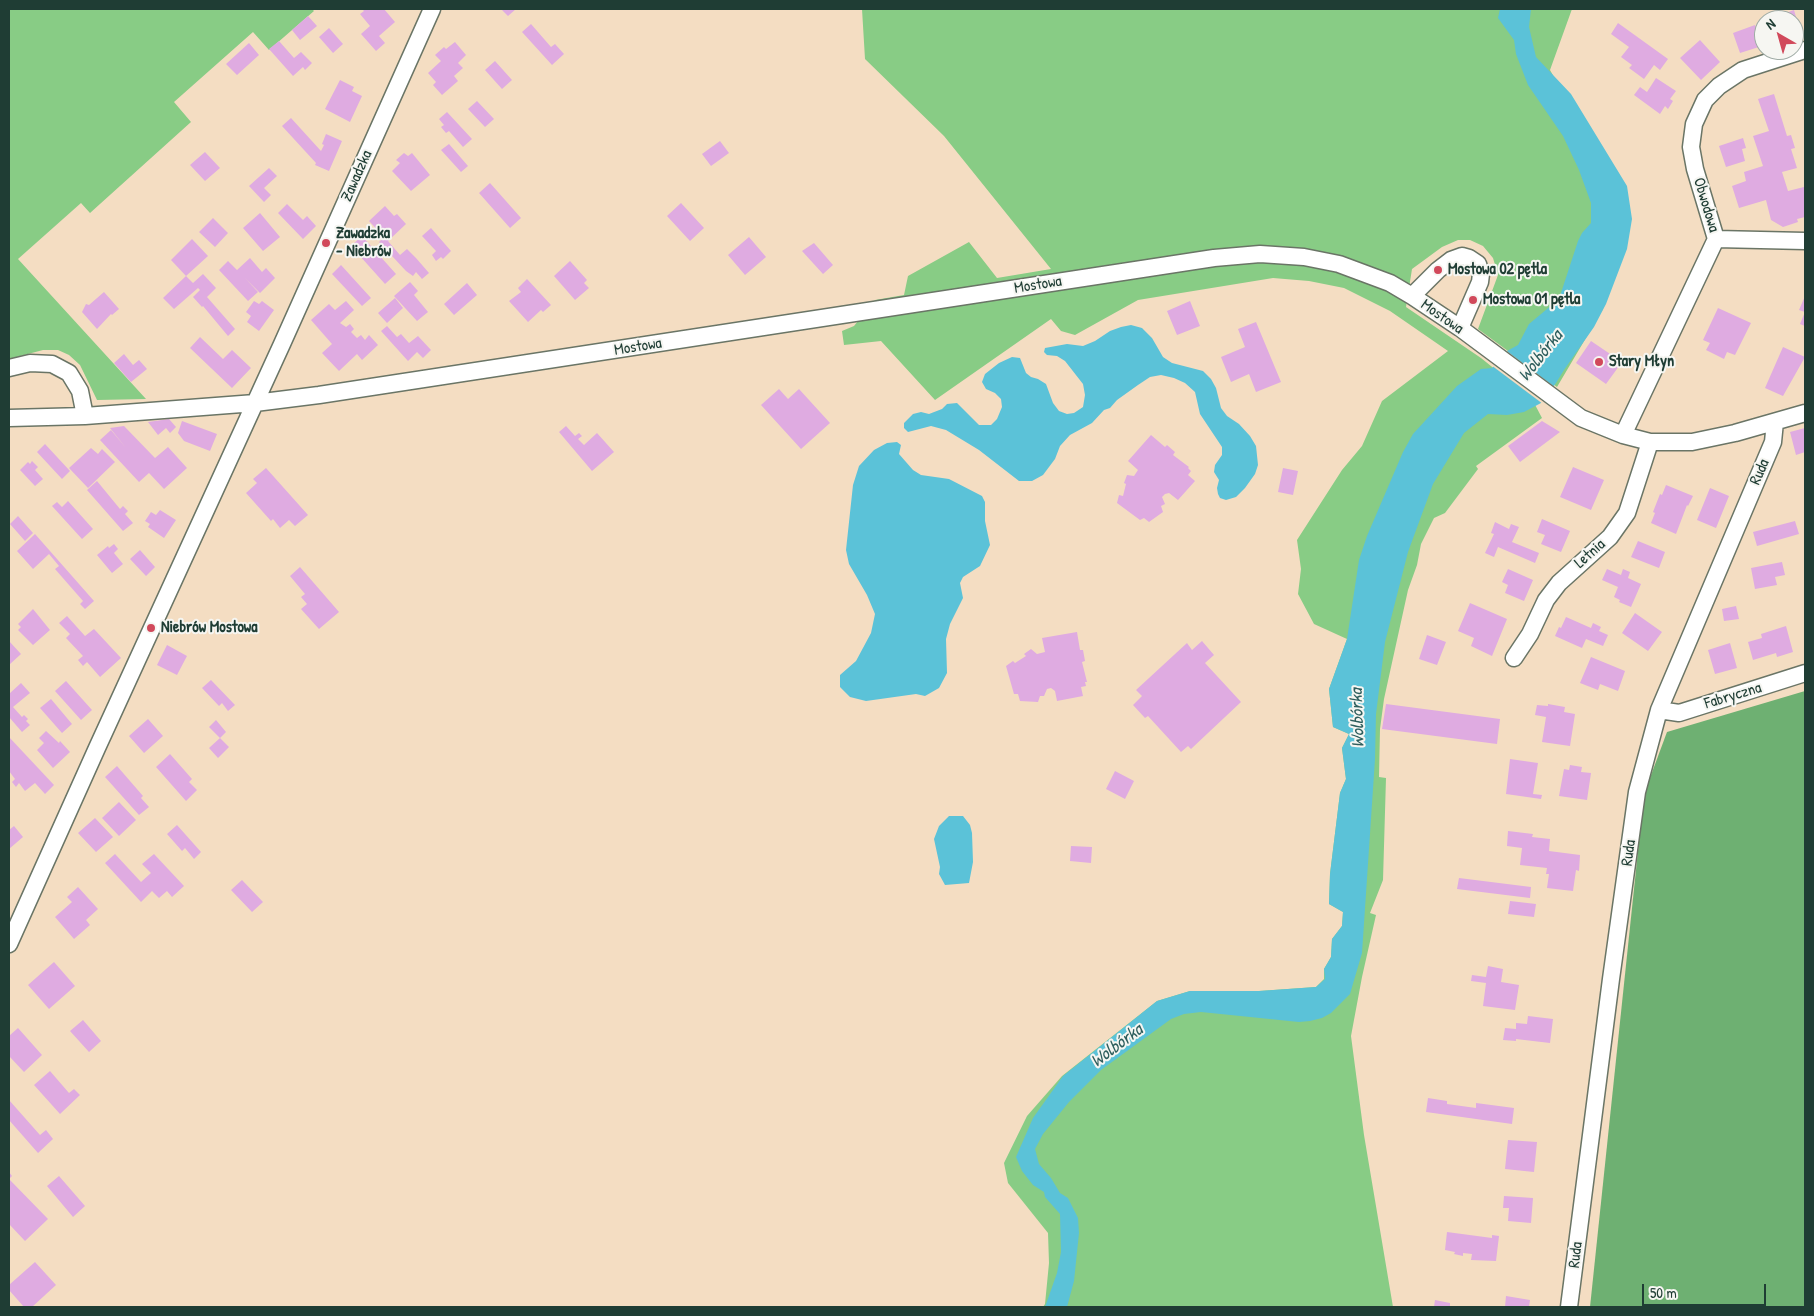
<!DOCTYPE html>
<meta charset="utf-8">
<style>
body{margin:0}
#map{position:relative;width:1814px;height:1316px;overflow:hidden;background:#f4ddc2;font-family:"Patrick Hand",sans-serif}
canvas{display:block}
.frame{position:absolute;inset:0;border:10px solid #1f3d34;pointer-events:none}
.north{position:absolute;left:1754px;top:10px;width:50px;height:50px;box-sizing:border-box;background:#f6f6f2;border:1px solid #a0aca6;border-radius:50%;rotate:322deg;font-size:14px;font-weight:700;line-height:20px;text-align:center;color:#1f3d34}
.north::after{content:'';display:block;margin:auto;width:18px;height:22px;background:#d1495b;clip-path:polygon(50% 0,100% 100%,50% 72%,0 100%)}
.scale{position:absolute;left:1642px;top:1284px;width:124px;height:22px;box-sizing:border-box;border:2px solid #1f3d34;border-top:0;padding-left:6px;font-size:15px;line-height:18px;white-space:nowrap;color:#1f3d34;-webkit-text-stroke:4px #f6f6f2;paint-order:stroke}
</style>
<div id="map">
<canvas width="1814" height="1316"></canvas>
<div class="frame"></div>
<div class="north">N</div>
<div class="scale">50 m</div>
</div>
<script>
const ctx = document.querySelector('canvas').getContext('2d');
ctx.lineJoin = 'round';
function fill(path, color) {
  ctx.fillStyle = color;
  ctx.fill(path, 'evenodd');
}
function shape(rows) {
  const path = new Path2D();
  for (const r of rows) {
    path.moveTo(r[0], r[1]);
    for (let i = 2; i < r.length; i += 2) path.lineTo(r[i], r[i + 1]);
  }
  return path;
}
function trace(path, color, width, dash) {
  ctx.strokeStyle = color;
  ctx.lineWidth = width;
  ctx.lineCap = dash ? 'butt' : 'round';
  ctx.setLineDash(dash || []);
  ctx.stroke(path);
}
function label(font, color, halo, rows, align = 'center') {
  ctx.font = font + ' "Patrick Hand",sans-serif';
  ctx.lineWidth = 4;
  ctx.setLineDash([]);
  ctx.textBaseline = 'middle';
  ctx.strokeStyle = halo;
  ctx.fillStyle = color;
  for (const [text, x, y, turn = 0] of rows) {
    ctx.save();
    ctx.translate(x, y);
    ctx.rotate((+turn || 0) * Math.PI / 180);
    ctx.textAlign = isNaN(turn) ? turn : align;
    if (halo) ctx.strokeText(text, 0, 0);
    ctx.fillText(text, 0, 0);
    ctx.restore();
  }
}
const green = shape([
 [9,9,312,9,314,11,269,50,253,32,174,102,191,122,90,213,81,203,18,259,146,399,97,400,80,365,69,355,58,350,43,350,9,359],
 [862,9,1572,9,1550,70,1619,193,1603,309,1557,387,1478,329,1498,275,1493,258,1483,246,1470,240,1458,240,1442,247,1412,269,1406,307,1481,358,1532,399,1542,418,1476,466,1478,469,1445,513,1434,518,1421,544,1417,565,1408,590,1384,699,1380,729,1379,777,1386,778,1383,880,1370,913,1376,915,1362,977,1351,1036,1364,1135,1393,1307,1043,1307,1045,1304,1049,1263,1048,1233,1008,1183,1004,1163,1027,1116,1062,1076,1157,1001,1190,991,1259,991,1316,987,1324,979,1324,969,1331,957,1332,939,1342,926,1343,912,1329,904,1330,874,1340,793,1346,779,1342,748,1349,734,1333,727,1329,689,1347,639,1314,624,1298,594,1301,569,1297,540,1342,470,1362,446,1382,401,1448,351,1390,311,1344,288,1309,281,1273,278,1138,300,1075,335,1061,331,1051,319,935,400,881,341,844,345,842,331,854,326,875,300,904,295,908,276,969,242,997,278,1051,269,944,136,865,59]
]);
const forest = shape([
 [1805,691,1805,1307,1590,1307,1644,794,1667,732]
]);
const water = shape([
 [1500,9,1531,9,1529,27,1536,57,1571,94,1627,186,1632,219,1627,249,1606,304,1594,327,1564,370,1556,383,1541,403,1524,412,1507,415,1488,414,1464,433,1433,484,1408,552,1385,642,1376,714,1375,759,1362,953,1350,994,1331,1013,1322,1018,1310,1021,1299,1022,1201,1012,1184,1014,1171,1019,1101,1070,1069,1102,1043,1134,1035,1149,1039,1164,1051,1178,1060,1193,1068,1198,1078,1218,1079,1233,1074,1281,1067,1307,1045,1307,1057,1273,1061,1252,1060,1214,1045,1197,1044,1192,1033,1185,1022,1171,1016,1157,1033,1118,1063,1076,1157,1001,1190,991,1259,991,1316,987,1325,979,1324,969,1331,957,1332,939,1342,926,1343,912,1329,904,1330,874,1340,793,1346,779,1342,748,1349,734,1333,727,1329,689,1347,639,1359,560,1367,536,1403,452,1413,434,1457,386,1481,369,1492,368,1507,351,1518,345,1529,324,1559,299,1578,241,1582,233,1591,223,1591,203,1579,170,1563,136,1528,85,1516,54,1514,40,1498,18],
 [1131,325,1142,328,1152,338,1163,357,1172,363,1203,371,1211,379,1216,388,1221,408,1227,416,1239,424,1250,436,1256,446,1258,465,1255,474,1245,488,1236,497,1226,500,1220,498,1218,494,1217,488,1219,480,1214,472,1215,465,1222,455,1222,447,1200,414,1195,392,1185,383,1174,378,1161,375,1150,377,1138,385,1117,400,1110,408,1104,410,1092,423,1070,435,1060,446,1055,459,1043,475,1032,481,1019,481,979,450,946,430,931,426,908,432,904,428,904,423,913,414,921,412,929,414,942,409,947,404,957,403,979,425,991,425,997,419,1002,407,1001,399,995,393,986,389,982,382,985,374,999,363,1012,357,1020,358,1026,373,1031,377,1038,379,1046,384,1053,403,1059,411,1067,414,1074,413,1083,407,1085,395,1083,384,1065,361,1057,356,1047,355,1044,352,1045,348,1067,344,1083,346,1095,341,1110,331,1121,327],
 [897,442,901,445,899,454,913,470,921,475,949,479,982,496,985,502,985,521,990,545,980,566,963,577,960,583,963,598,950,624,946,639,947,673,939,688,925,696,916,694,866,701,850,697,840,687,840,675,856,661,871,633,875,614,867,595,849,564,846,550,853,485,859,466,874,450,887,443],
 [949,816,963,816,970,825,972,833,973,862,969,883,945,885,939,874,940,867,934,839,939,826]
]);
const pier = shape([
 [1504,349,1556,388,1543,404,1491,365]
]);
const building = shape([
 [362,9,384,9,395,22,379,36,385,43,376,51,361,34,370,26,360,14,364,11],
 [503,9,516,9,508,16,502,10],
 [1794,10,1801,34,1794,36,1794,20,1773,20,1772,18],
 [308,16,317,26,300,40,292,30],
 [1618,23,1668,59,1660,70,1654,65,1644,79,1629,68,1632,65,1621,57,1629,47,1611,34],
 [531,24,551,47,555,44,564,54,552,65,522,32],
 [1755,25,1762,46,1740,53,1733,33],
 [329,28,343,44,333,53,319,37],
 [1700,40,1720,62,1701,80,1680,58],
 [279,41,294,58,301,52,312,63,305,70,303,67,293,76,269,49],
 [455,42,466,55,458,63,463,68,454,76,458,81,442,95,433,85,436,82,428,73,441,61,435,55,444,47,446,49],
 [249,43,259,55,237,75,226,64],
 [495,61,512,80,502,89,485,70],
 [1656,78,1676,91,1670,99,1673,101,1668,109,1665,106,1660,114,1634,95,1640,87,1647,92],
 [340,80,354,87,352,91,362,96,350,122,325,109],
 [1774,94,1787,136,1791,135,1795,148,1791,149,1797,168,1782,172,1788,191,1804,187,1805,192,1805,200,1804,201,1805,217,1797,219,1798,222,1783,227,1771,220,1766,200,1739,208,1732,186,1746,181,1744,172,1763,166,1753,136,1769,131,1758,99],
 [477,101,494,119,485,127,468,109],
 [447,112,472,139,463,147,449,131,446,133,441,127,444,125,439,119],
 [291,118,321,151,324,145,322,144,326,134,342,141,329,171,315,165,316,163,282,126],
 [1743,138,1746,148,1742,149,1745,161,1726,167,1719,146],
 [720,141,729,153,711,166,702,154],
 [449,144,468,166,461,172,441,150],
 [205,152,220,168,205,181,190,165],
 [404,153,408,156,412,153,430,175,411,191,392,171,400,163,396,160],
 [269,168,277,176,264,188,271,195,264,202,249,186],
 [490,183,521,218,510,228,479,193],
 [681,203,704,228,690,241,667,216],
 [287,204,303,220,307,216,316,226,303,239,278,213],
 [385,206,394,216,397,214,406,224,388,241,400,255,407,249,416,258,429,273,422,279,416,272,413,276,406,271,379,242,384,237,369,221],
 [260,213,280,237,263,251,243,228],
 [213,218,228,233,215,247,199,232],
 [431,228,451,251,443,259,441,257,436,261,432,255,436,251,422,236],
 [362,236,396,274,385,284,351,246],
 [749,237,766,257,745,275,728,255],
 [192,239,208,256,186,276,171,260],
 [814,243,833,265,823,274,802,251],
 [250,258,262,272,266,268,275,278,260,293,245,278,258,292,248,301,219,270,228,261,237,270],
 [570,261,587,280,584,283,589,288,575,300,554,276],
 [341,265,371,298,362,306,332,274],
 [203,274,216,288,207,297,235,329,228,336,203,306,202,307,193,297,200,290,198,288,174,309,163,298,186,276,193,283],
 [527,279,551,305,543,312,541,310,528,322,509,301,521,292,518,288],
 [410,282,418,291,414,295,428,312,417,321,394,296],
 [467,283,477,295,454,315,444,304],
 [104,292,119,309,112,315,111,314,97,329,82,312,86,304,89,305],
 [1805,296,1805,326,1800,324,1805,312,1799,310],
 [395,298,403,308,387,323,378,313],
 [254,301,259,304,262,301,274,310,259,331,247,322,251,316,246,312],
 [346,301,354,310,340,323,346,327,350,324,354,329,351,332,357,338,361,335,365,340,369,335,378,345,362,360,357,354,339,371,322,353,332,344,311,320,329,304,335,310],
 [1190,301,1200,326,1177,335,1167,311],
 [1718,308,1751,323,1735,355,1727,352,1724,359,1706,350,1710,343,1703,340],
 [1256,322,1281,382,1256,392,1249,374,1231,382,1221,357,1245,347,1238,329],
 [387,326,397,337,401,334,409,343,418,336,431,350,423,358,417,352,408,361,381,331],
 [200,337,223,359,232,350,251,368,232,388,190,348],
 [1591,341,1622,362,1606,384,1576,363],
 [1783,347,1805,357,1783,396,1765,388],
 [124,354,133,365,139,360,147,369,131,382,114,363],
 [779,389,788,399,799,389,830,423,801,449,761,405],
 [169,419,176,427,170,433,166,428,158,435,148,422],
 [182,421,217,434,210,451,184,441,178,433],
 [1542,421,1560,432,1520,462,1508,446],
 [124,426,155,458,168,447,187,468,164,489,149,473,139,482,100,440,111,430,126,448,110,428],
 [566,426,575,436,579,433,582,436,578,439,584,445,597,433,614,452,592,471,559,432],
 [1805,428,1805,452,1796,455,1790,432],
 [1151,435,1165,447,1167,445,1175,452,1173,455,1189,467,1188,468,1191,471,1188,475,1195,481,1178,500,1169,493,1165,494,1162,497,1165,504,1161,506,1163,512,1149,522,1144,518,1140,520,1117,503,1119,495,1123,496,1126,484,1124,483,1127,475,1134,476,1138,470,1128,461],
 [45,444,70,471,62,479,37,452],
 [91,448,98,454,102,449,115,462,88,488,69,468],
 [32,461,38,467,35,470,43,479,35,486,20,470,28,462,30,464],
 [1573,467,1604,480,1591,510,1560,497],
 [266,468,308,515,295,526,289,520,280,528,273,519,271,521,246,493,257,483,253,479],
 [1283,468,1298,471,1293,495,1278,492],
 [97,481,120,509,123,506,128,511,125,514,133,523,123,531,87,490],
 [1666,485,1693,496,1688,506,1687,505,1676,534,1651,523,1655,513,1653,512,1660,494,1662,495],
 [1710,488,1729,496,1716,528,1697,520],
 [68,501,93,529,82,539,52,506,57,502,62,507],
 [160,510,176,520,164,538,148,527,150,524,145,521,151,512,156,515],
 [18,516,33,533,25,541,10,524],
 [1542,519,1570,531,1561,552,1541,544,1545,535,1537,532],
 [1795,521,1799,534,1757,546,1753,532],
 [1495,522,1509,529,1511,524,1519,527,1512,542,1539,553,1535,563,1498,547,1494,557,1485,553,1494,534,1491,533],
 [35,534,94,601,85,609,80,604,83,601,55,569,59,566,49,554,33,569,17,551],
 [1638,541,1665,552,1659,568,1631,557],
 [114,544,118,549,114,553,123,564,112,573,97,555,108,546,109,548],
 [140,550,155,567,146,576,130,559],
 [1782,562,1785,575,1775,577,1777,585,1755,589,1751,568],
 [300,567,339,612,319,629,301,609,307,604,301,597,305,594,290,576],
 [1508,569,1533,580,1524,601,1505,593,1508,585,1502,582],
 [1607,569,1621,575,1623,569,1630,572,1628,578,1641,584,1631,607,1619,602,1620,600,1614,597,1618,587,1602,580],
 [1470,603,1507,619,1492,656,1471,646,1474,638,1458,631],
 [1736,606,1739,619,1724,621,1722,609],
 [33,609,50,630,33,645,18,630,21,627,18,624],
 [1635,613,1662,632,1648,651,1622,633],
 [67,616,85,636,94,629,121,658,100,677,87,662,83,666,78,660,83,656,66,638,70,634,59,623],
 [1566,617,1591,628,1593,623,1601,627,1599,631,1608,635,1603,646,1586,639,1582,648,1555,636,1559,627,1561,628],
 [1786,626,1793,652,1777,657,1776,653,1753,660,1748,642,1762,638,1761,634],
 [1077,632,1080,650,1083,650,1085,661,1082,662,1087,682,1085,682,1086,686,1081,687,1083,696,1057,701,1055,691,1051,688,1047,689,1044,696,1040,696,1038,702,1020,701,1018,694,1014,694,1006,666,1013,661,1015,663,1026,656,1024,654,1031,649,1037,654,1045,652,1042,638],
 [1427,635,1446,642,1437,665,1419,659],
 [9,641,21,654,9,665],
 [1202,641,1214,655,1205,663,1241,702,1191,749,1188,746,1181,752,1148,716,1145,718,1133,705,1142,696,1136,690,1187,643,1192,650],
 [1730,643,1737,668,1715,674,1708,650],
 [167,645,187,656,177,675,157,665],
 [1591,657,1625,671,1618,691,1600,684,1598,690,1580,683],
 [211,680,235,705,228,711,222,703,219,706,202,688],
 [66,681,92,710,81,720,55,691],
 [21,683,30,693,13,707,22,717,24,715,28,719,26,721,30,725,22,732,9,717,9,694],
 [51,699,72,724,62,733,40,708],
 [1386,704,1500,719,1497,744,1382,729],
 [1548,704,1565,707,1564,712,1575,714,1570,746,1542,742,1546,717,1535,715,1537,705,1548,706],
 [148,719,163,736,144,753,129,736],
 [216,720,226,732,220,738,209,727],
 [46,731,59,743,60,741,70,752,53,768,37,750,44,743,39,738],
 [9,737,54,785,45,794,35,783,25,791,19,783,16,787,12,782,15,779,9,771],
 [220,738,229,747,218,758,209,748],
 [170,754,192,779,189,782,197,790,186,801,156,767],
 [1510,759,1538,763,1533,794,1542,795,1541,799,1506,794],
 [1570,765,1582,767,1581,772,1591,773,1587,800,1559,796,1564,769,1569,770],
 [117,766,143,796,141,798,149,807,139,815,105,777],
 [1115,771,1134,781,1125,799,1106,789],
 [119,802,136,820,119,836,102,818],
 [95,818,113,837,96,852,78,833],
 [177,825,201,852,194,859,185,848,182,851,167,834],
 [14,826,23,837,9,849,9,830],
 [1508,831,1533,834,1532,837,1550,839,1549,851,1580,855,1579,871,1576,870,1573,891,1547,888,1549,874,1546,874,1547,868,1520,865,1522,848,1507,846],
 [1071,846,1092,847,1091,863,1070,861],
 [115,854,141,882,151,873,142,864,154,854,184,886,172,897,167,891,159,898,152,891,141,902,105,863],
 [1459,878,1531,887,1530,898,1457,889],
 [242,880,263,902,252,912,231,890],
 [78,887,98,909,86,920,90,925,74,939,55,917,72,902,67,897],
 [1510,901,1536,904,1534,917,1508,914],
 [54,962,75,986,49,1009,28,985],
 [1488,966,1503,969,1501,982,1519,985,1515,1010,1483,1006,1486,983,1471,981,1472,975,1486,977],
 [1528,1016,1553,1019,1550,1043,1516,1039,1516,1041,1503,1040,1505,1028,1516,1029,1516,1023,1527,1024],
 [83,1020,101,1041,89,1052,70,1031],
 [18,1028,42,1055,24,1072,9,1056,9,1036],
 [50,1071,69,1093,74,1089,80,1095,60,1114,34,1085],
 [1428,1098,1447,1101,1447,1104,1476,1108,1476,1103,1514,1108,1512,1124,1426,1112],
 [9,1100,40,1135,46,1130,53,1139,38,1153,9,1120],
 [1508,1140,1537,1142,1534,1172,1505,1169],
 [9,1172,12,1176,9,1179,48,1219,25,1241,9,1224],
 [59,1176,85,1206,73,1217,47,1186],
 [1504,1196,1533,1198,1531,1223,1508,1221,1509,1208,1503,1208],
 [1447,1232,1492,1238,1492,1235,1499,1236,1496,1261,1471,1260,1472,1254,1463,1253,1463,1256,1454,1254,1455,1252,1445,1250],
 [35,1262,56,1285,32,1307,24,1307,9,1290,9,1285],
 [1506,1296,1530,1300,1529,1307,1505,1307],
 [1435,1300,1450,1303,1450,1307,1434,1307]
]);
const minor = shape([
 [1716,239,1805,241],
 [1412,296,1438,270,1451,260,1462,256,1469,258,1478,264,1481,274,1480,282,1460,328],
 [9,368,30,363,52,364,69,373,80,391,85,416],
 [9,418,85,416,255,403,319,395,1214,258,1260,254,1304,257,1339,264,1390,283,1412,296,1460,328,1581,418,1623,435,1650,442,1692,442,1735,433,1805,413],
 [1623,435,1716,239,1695,169,1691,147,1694,124,1705,100,1719,86,1743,70,1805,50],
 [1514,658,1530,634,1546,600,1559,583,1610,537,1627,513,1650,442],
 [1659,710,1679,713,1805,673],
 [9,944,97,748,282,344,432,9],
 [1569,1307,1611,979,1637,792,1659,710,1773,442,1775,422]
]);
const markers = [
 [326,243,5,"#d1495b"],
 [1438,270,5,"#d1495b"],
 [1473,300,5,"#d1495b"],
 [1599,362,5,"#d1495b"],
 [151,628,5,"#d1495b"]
];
const streetNames = [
 ["Zawadzka",357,176,-66],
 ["Obwodowa",1706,205,73],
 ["Mostowa",1038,285,-9],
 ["Mostowa",1442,317,35],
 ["Mostowa",638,347,-9],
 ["Ruda",1760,472,-67],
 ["Letnia",1590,554,-42],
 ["Fabryczna",1733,696,-17],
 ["Ruda",1629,853,-82],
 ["Ruda",1576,1255,-83]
];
const poiNames = [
 ["Zawadzka",336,234],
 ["- Niebrów",336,252],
 ["Mostowa 02 pętla",1448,270],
 ["Mostowa 01 pętla",1483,300],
 ["Stary Młyn",1609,362],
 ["Niebrów Mostowa",161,628]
];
const waterNames = [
 ["Wolbórka",1541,356,-52],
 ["Wolbórka",1358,718,-92],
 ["Wolbórka",1117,1046,-37]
];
fill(green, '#88cc85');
fill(forest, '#6eb072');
fill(water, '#5bc2d8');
fill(pier, '#f4ddc2');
fill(building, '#dfabe1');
trace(minor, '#6a7566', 19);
trace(minor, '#fff', 16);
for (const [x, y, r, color] of markers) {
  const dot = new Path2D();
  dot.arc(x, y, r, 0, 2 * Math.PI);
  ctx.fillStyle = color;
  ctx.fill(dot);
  trace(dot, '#f6f6f2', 2);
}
label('16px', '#1f3d34', '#f6f6f2', streetNames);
label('bold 16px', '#1f3d34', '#f6f6f2', poiNames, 'left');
label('italic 18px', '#2e5e5d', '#f6f6f2', waterNames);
</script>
